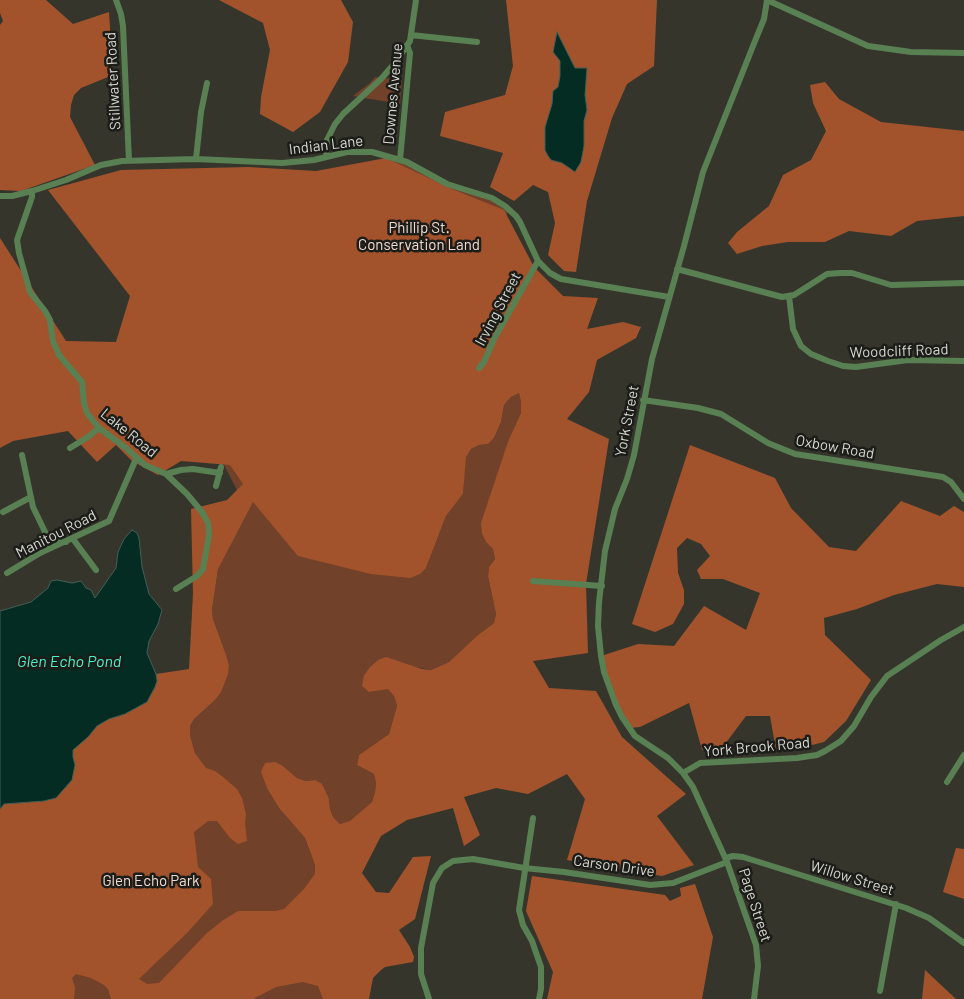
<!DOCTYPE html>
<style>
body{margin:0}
canvas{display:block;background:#35352c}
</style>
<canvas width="964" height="999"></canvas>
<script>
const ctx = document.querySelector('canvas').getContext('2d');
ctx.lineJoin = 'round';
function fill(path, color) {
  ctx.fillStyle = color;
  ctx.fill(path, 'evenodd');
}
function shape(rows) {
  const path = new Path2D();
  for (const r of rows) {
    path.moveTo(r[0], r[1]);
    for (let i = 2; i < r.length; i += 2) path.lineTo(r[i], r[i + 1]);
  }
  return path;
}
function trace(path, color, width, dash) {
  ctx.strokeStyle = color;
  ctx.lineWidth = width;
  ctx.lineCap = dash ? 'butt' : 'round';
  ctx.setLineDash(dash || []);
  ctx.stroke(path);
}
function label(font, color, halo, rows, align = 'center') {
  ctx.font = font + ' Barlow,sans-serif';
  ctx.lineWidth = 5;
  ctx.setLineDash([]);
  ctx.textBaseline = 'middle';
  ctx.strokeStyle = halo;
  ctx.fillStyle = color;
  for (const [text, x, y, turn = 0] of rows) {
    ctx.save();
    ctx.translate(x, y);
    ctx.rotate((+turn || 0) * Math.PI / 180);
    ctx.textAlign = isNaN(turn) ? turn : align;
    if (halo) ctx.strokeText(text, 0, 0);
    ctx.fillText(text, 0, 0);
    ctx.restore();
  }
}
const green = shape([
 [375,77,402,80,400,104,353,96,370,83],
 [386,154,458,186,480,192,508,212,441,314,426,568,446,516,463,494,465,457,471,449,479,445,488,444,494,438,501,422,504,405,511,397,519,393,521,402,521,413,509,439,486,542,493,549,495,559,489,567,488,576,496,614,494,623,478,635,449,662,431,670,378,660,370,667,364,675,369,692,388,688,394,696,397,706,389,734,359,755,357,765,374,774,376,783,375,792,372,802,350,822,340,824,333,817,330,809,329,799,315,780,306,781,297,778,283,766,268,790,279,808,305,838,315,865,331,999,0,999,0,812,204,766,195,753,190,735,190,726,194,719,215,700,229,665,213,619,212,610,218,569,240,496,223,463,350,244]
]);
const forest = shape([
 [0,0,46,0,73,24,109,12,113,75,81,88,74,95,71,105,70,117,95,165,21,191,0,190,0,25,3,21,0,13],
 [219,0,341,0,353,22,348,62,320,112,293,132,260,114,261,97,270,50,263,23],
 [506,0,657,0,654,66,627,84,612,118,587,201,576,272,564,271,548,255,555,223,548,192,533,185,514,201,490,187,503,153,440,136,445,112,505,95,513,66],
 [825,82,839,99,881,122,964,131,964,216,917,221,891,236,849,231,825,242,788,242,762,246,737,254,728,243,737,232,769,206,783,175,811,160,826,131,813,103,810,85],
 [386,158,452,189,504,210,534,267,563,296,598,298,587,329,623,322,641,327,636,338,597,360,589,392,567,419,609,439,586,584,588,653,533,661,549,688,596,691,622,737,686,794,657,816,694,865,662,876,567,860,585,799,567,774,528,794,496,788,464,797,480,835,464,846,453,808,407,820,381,836,362,873,376,892,389,893,413,857,431,856,415,919,399,930,410,947,414,957,413,962,385,967,381,970,373,978,369,999,323,999,318,986,303,982,276,987,253,999,111,999,108,989,104,985,91,978,76,974,72,978,75,987,74,999,0,999,0,809,4,804,44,801,56,798,75,765,72,757,73,750,88,737,97,726,109,719,125,714,155,687,157,681,156,674,189,669,193,594,191,509,227,500,243,484,230,465,181,461,158,475,132,461,116,445,97,462,68,431,13,441,0,448,0,238,66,341,116,342,130,296,48,190,121,170,248,167,316,171],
 [519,393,521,402,521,413,509,439,481,523,482,533,486,542,493,549,495,559,489,567,488,576,496,614,494,623,478,635,449,662,431,670,422,669,386,657,378,660,370,667,364,675,362,686,369,692,388,689,394,696,397,706,389,734,359,755,357,765,374,774,376,783,375,792,372,802,350,821,340,824,333,817,330,809,329,799,322,784,315,780,306,781,297,778,283,766,275,762,265,763,261,772,268,790,279,808,305,838,315,865,315,874,304,889,284,909,275,911,238,911,222,921,207,933,159,983,147,984,139,979,188,932,213,904,211,879,198,867,194,832,208,821,217,821,230,838,238,844,247,841,245,823,246,814,242,798,237,789,223,777,215,771,206,768,195,753,190,735,190,726,194,719,215,700,221,692,228,674,229,665,226,655,213,619,212,610,218,569,253,502,298,556,371,574,410,578,420,574,426,568,446,516,463,494,466,457,471,449,479,445,488,444,494,438,501,422,504,405,511,397],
 [690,445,775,478,791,508,829,547,856,551,901,501,940,516,954,506,964,512,964,587,937,584,894,595,857,609,824,618,825,635,871,680,846,721,824,742,796,749,776,750,770,716,746,716,722,748,702,750,689,703,640,727,629,728,622,717,601,656,638,644,674,646,704,606,746,630,760,593,723,579,701,579,697,570,710,556,701,544,687,538,677,548,678,573,684,590,684,604,673,624,655,632,632,624],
 [956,848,964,849,964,899,943,892],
 [532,876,665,895,670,901,681,896,680,888,695,884,713,937,702,999,547,999,553,972,526,911],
 [925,970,956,999,922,999]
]);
const water = shape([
 [557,32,575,68,587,68,585,95,587,110,584,121,584,146,581,162,575,172,562,163,551,160,548,156,545,150,545,127,552,104,553,91,558,87,560,76,560,61,553,52,557,32],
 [132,530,137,533,139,538,142,567,149,594,162,610,158,624,149,641,147,653,156,674,157,681,155,687,147,702,125,714,109,719,97,726,88,737,73,750,73,757,75,765,72,780,56,798,44,801,4,804,0,809,0,611,31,602,48,588,51,581,57,580,72,583,81,581,86,588,91,590,95,598,116,568,118,552,124,539,132,530]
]);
const minor = shape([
 [116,0,121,14,123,26,129,161],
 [767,0,868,46,911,52,964,53],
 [411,35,477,42],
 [326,157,327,140,335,124,343,114,381,79,394,64,410,41,416,0],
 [196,159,201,112,207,83],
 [400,160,410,53,407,45],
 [32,191,32,197,17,240,19,253,30,292,45,311,50,320,53,341,59,355,82,382,84,403,87,413,99,428,126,448,145,465,166,474,187,494,202,512,208,523,209,535,203,569,197,576,176,589],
 [0,196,12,196,32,191,66,180,101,165,122,161,196,159,282,163,314,160,347,152,372,152,407,162,447,184,492,198,505,206,516,216,520,222,538,261,550,273,561,279,669,297],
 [677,269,782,297,794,295,827,274,840,273,852,273,891,285,964,283],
 [789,296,793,329,801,346,811,354,828,361,843,366,856,367,908,360,964,361],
 [479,368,484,362,494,339,538,261],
 [643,400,698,408,721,414,768,443,795,454,943,477,951,482,964,499],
 [70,448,88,437,99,428],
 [22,455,33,507,46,534,52,539,66,542],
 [166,474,181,470,193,469,220,473],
 [216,486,221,467],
 [3,512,31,497],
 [73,539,96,570],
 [7,573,40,553,109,521,136,459],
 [533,581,602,586],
 [683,773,700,763,797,758,817,755,825,751,841,741,854,726,871,697,887,676,941,640,964,627],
 [947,782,964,755],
 [533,818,519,910,523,925,532,941,541,967,541,989,539,999],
 [726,858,733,856,743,857,906,908,929,918,964,943],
 [880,991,896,904],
 [429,999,421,974,421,948,433,883,442,868,453,861,473,859,524,868,564,872,650,885,673,883,727,862],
 [754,999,758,966,756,945,727,862,693,787,683,773,668,758,635,736,622,717,616,705,604,672,601,656,598,626,599,602,605,551,615,509,627,479,634,455,652,359,684,246,703,172,755,41,764,19,767,0]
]);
const streetNames = [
 ["Stillwater Road",113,81,-93],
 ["Downes Avenue",393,94,-85],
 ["Indian Lane",326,145,-7],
 ["Irving Street",498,309,-62],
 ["Woodcliff Road",899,351,-2],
 ["York Street",627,421,-79],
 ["Lake Road",129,433,39],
 ["Oxbow Road",835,447,10],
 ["Manitou Road",56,534,-27],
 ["York Brook Road",757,747,-5],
 ["Carson Drive",614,866,8],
 ["Willow Street",852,878,17],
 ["Page Street",755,905,72]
];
const parkNames = [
 ["Phillip St.",419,228],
 ["Conservation Land",419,245],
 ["Glen Echo Park",151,881]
];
const waterNames = [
 ["Glen Echo Pond",69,662]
];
fill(green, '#72412a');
fill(forest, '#a2532c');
fill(water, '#042c23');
trace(water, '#435f57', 1);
trace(minor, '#598053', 6);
label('15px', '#d6d6d1', '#1c1c18', streetNames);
label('15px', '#f1dacf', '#1c1c18', parkNames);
label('italic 16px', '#48f2cb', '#1c1c18', waterNames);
</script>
